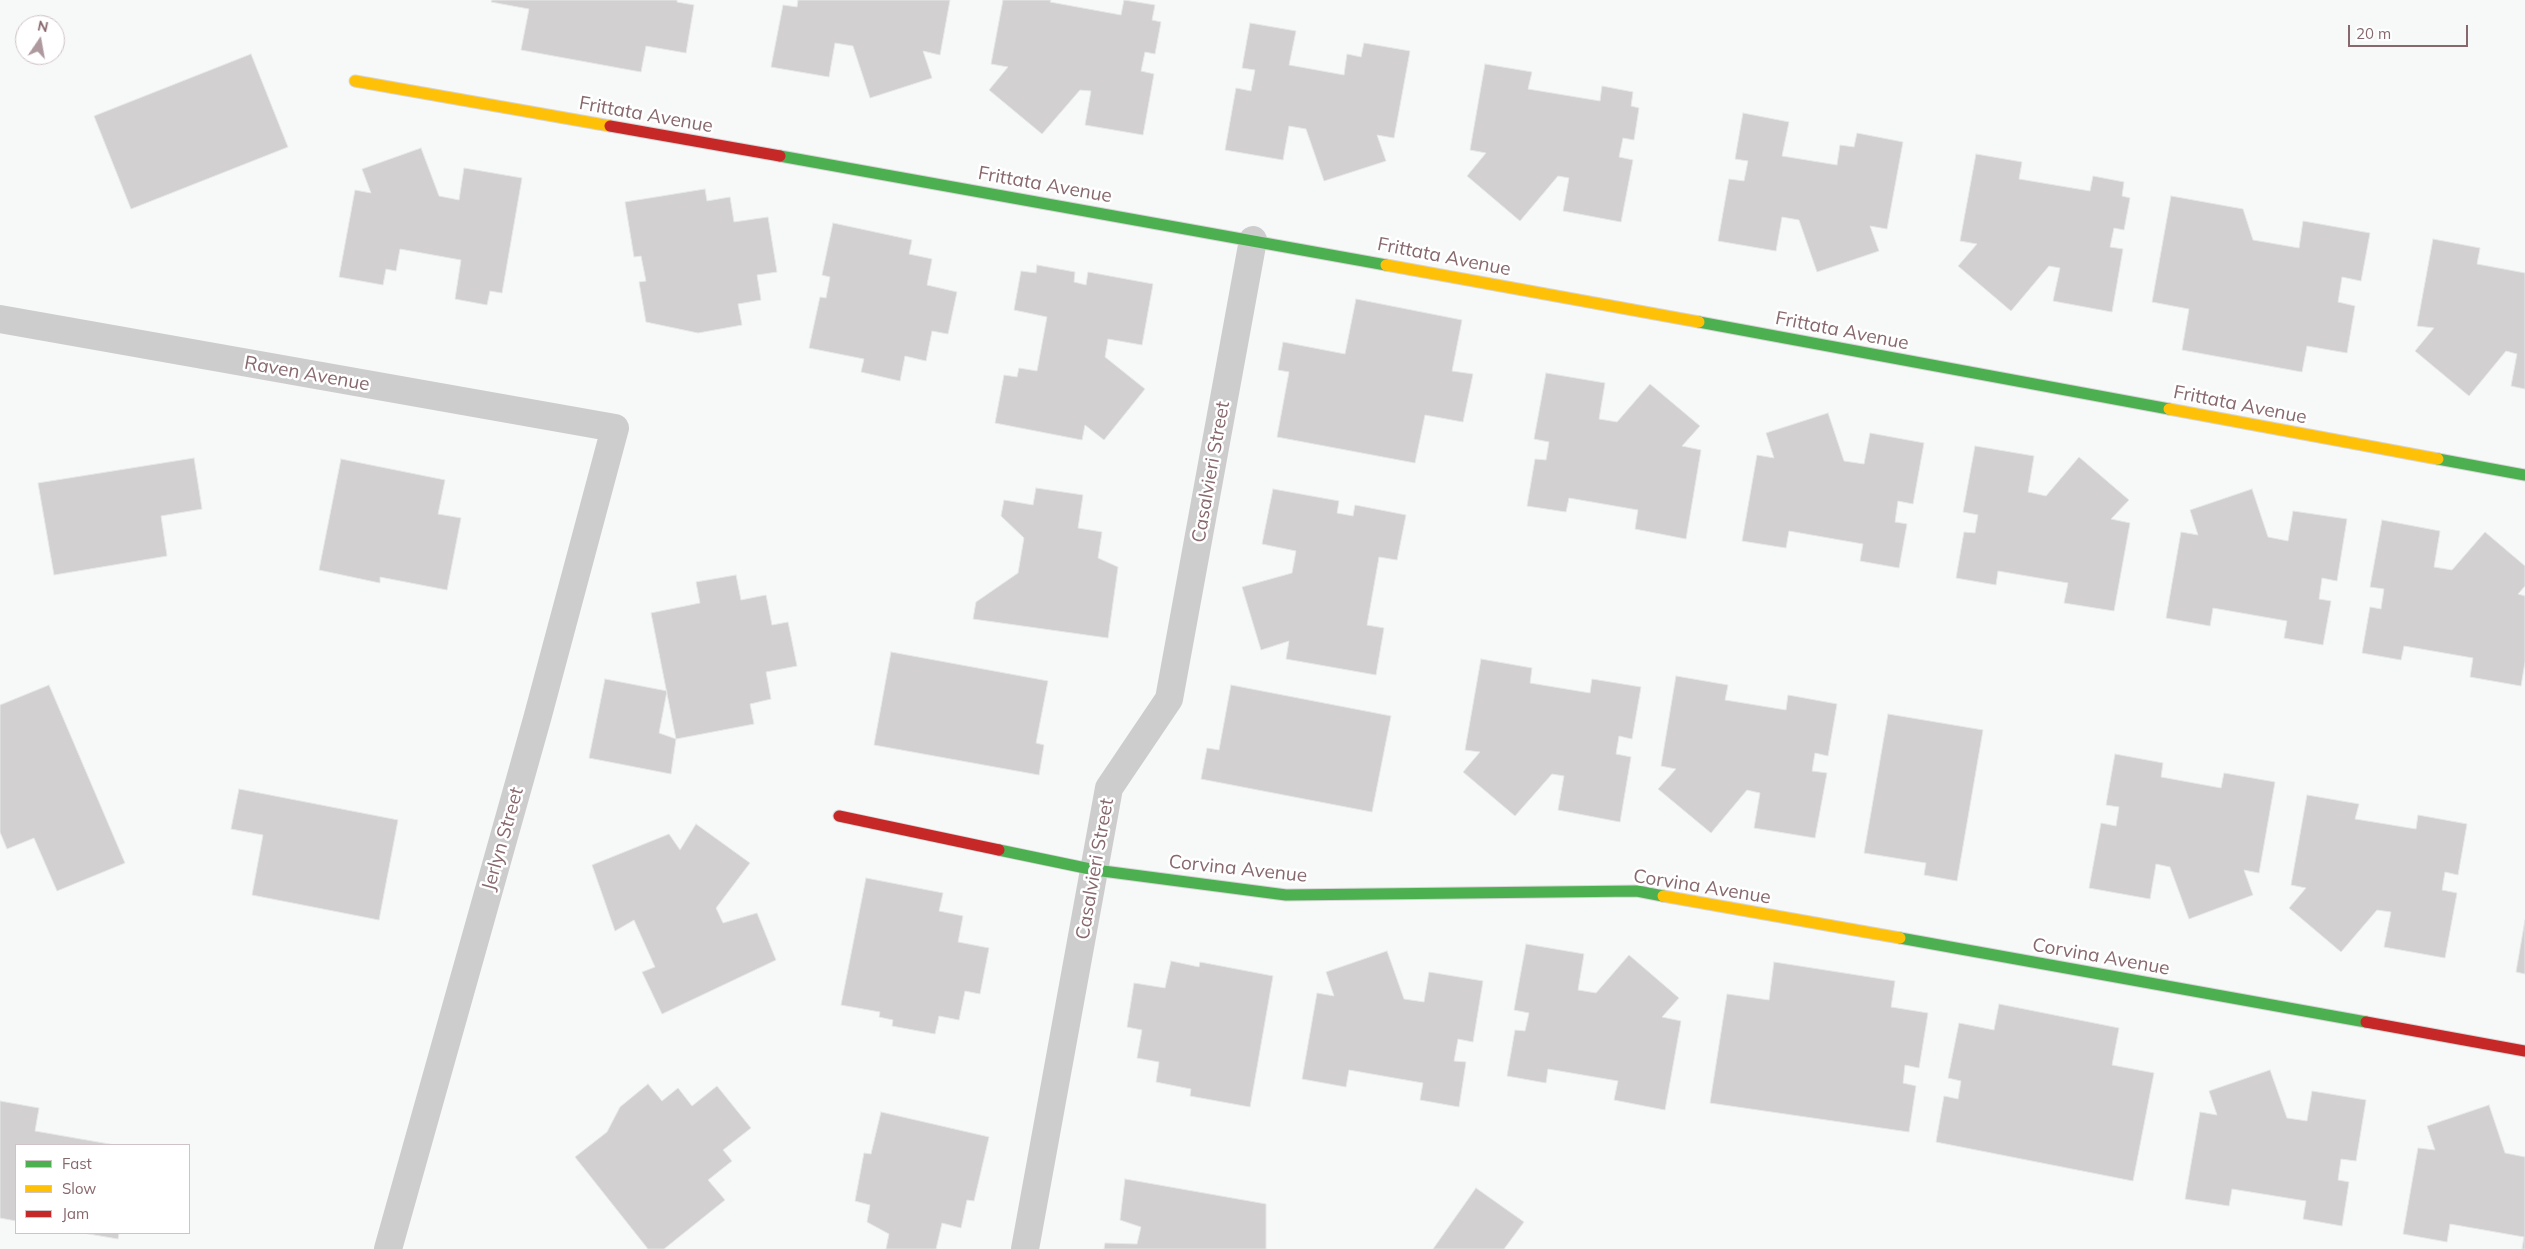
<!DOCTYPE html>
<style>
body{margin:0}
#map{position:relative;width:2525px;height:1249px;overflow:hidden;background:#f7f8f8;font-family:Mulish,sans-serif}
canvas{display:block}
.legend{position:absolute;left:15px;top:1144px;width:175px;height:90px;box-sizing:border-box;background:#fff;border:1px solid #cfc3c5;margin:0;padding:6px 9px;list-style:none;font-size:15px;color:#87686d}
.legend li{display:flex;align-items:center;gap:10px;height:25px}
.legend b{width:25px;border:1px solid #cfc3c5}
.north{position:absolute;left:15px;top:15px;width:50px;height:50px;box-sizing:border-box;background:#fff;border:1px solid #cfc3c5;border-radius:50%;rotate:12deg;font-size:14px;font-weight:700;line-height:20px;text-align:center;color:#87686d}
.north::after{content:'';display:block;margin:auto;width:18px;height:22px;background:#ae9a9e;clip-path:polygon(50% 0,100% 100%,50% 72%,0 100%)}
.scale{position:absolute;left:2348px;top:25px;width:120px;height:22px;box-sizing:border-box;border:2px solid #87686d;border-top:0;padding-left:6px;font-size:15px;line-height:18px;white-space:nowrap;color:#87686d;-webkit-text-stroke:4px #fff;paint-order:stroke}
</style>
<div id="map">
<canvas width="2525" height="1249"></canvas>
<ul class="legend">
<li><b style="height:6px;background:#4caf50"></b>Fast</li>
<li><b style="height:6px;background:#ffc107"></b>Slow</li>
<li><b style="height:6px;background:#c62828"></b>Jam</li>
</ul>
<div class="north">N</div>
<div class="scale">20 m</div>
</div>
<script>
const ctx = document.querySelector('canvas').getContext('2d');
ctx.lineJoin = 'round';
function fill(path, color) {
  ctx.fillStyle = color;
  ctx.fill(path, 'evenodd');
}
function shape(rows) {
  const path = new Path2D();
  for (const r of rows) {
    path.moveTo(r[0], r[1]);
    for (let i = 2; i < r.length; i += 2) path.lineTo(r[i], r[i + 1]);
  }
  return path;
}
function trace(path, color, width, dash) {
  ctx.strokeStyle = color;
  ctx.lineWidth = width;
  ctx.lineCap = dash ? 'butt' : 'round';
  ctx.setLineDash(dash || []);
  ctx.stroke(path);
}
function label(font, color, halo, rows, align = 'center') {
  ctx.font = font + ' Mulish,sans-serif';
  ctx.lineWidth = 5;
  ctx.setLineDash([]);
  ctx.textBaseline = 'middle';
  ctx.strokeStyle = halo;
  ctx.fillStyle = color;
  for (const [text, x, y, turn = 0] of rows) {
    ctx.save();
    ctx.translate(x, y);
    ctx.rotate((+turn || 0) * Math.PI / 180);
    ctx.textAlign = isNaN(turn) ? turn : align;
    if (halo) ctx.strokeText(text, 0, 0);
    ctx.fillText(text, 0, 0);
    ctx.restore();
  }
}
const building = shape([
 [492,0,677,0,677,2,694,5,686,53,646,46,641,72,521,50,529,9,491,2,492,0],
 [798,0,950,0,940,55,923,51,932,78,870,98,853,46,835,43,829,77,771,67,783,5,797,7,798,0],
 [1003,0,1051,0,1050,2,1121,15,1124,0,1155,5,1152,20,1161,22,1155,54,1145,52,1141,71,1154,74,1143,135,1085,125,1091,91,1080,90,1042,134,989,90,1008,67,991,64,1003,0],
 [1250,23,1296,31,1289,65,1344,75,1347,54,1361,57,1364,43,1410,51,1394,138,1377,135,1386,161,1324,181,1306,129,1289,126,1283,160,1225,150,1236,88,1251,91,1255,70,1242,68,1250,23],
 [251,54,288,147,131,209,94,116,251,54],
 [1485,64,1532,72,1528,89,1600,101,1602,86,1633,92,1631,106,1639,108,1634,140,1623,138,1619,157,1633,160,1621,222,1563,211,1569,178,1558,176,1520,221,1467,176,1486,153,1470,150,1485,64],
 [1743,113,1789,122,1782,156,1837,165,1840,145,1854,147,1857,133,1903,142,1887,229,1870,226,1879,251,1817,272,1799,220,1782,217,1776,251,1718,241,1729,179,1744,181,1748,161,1735,159,1743,113],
 [421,148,439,196,459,200,464,168,522,178,502,293,490,291,487,305,455,299,461,260,400,249,396,271,386,269,383,285,339,277,355,190,371,193,362,169,421,148],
 [1976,154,2022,162,2019,179,2090,191,2093,176,2124,182,2122,196,2130,198,2124,230,2114,228,2110,247,2123,249,2112,312,2053,301,2060,268,2049,266,2011,311,1958,266,1977,244,1960,241,1976,154],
 [705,189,707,201,730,197,734,222,768,217,777,272,757,275,761,300,738,304,742,325,698,333,646,322,639,282,646,281,641,256,634,257,625,202,705,189],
 [2171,196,2243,209,2253,240,2299,248,2303,221,2370,233,2361,281,2342,277,2338,302,2355,306,2347,353,2307,346,2302,372,2182,350,2189,309,2152,302,2171,196],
 [833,223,912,240,909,254,932,259,927,285,957,292,948,334,932,331,926,361,905,356,900,381,861,372,864,359,809,348,820,297,826,298,830,277,822,275,833,223],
 [2433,239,2480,248,2477,264,2525,273,2525,389,2511,386,2517,354,2506,351,2469,396,2415,351,2434,328,2417,326,2433,239],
 [1037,265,1075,272,1074,282,1086,285,1088,272,1153,284,1142,345,1108,339,1105,357,1145,389,1104,440,1085,425,1082,440,995,423,1004,375,1017,377,1019,368,1037,371,1047,317,1014,310,1021,271,1036,273,1037,265],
 [1356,299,1462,320,1452,371,1473,374,1463,422,1425,415,1415,463,1277,437,1289,372,1278,370,1283,342,1345,354,1356,299],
 [1546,373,1605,383,1599,419,1617,422,1650,384,1700,426,1682,446,1701,450,1686,539,1635,529,1638,510,1569,498,1566,512,1527,506,1535,459,1546,460,1549,442,1534,439,1546,373],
 [1828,413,1844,461,1864,464,1870,433,1924,443,1913,504,1898,501,1895,522,1907,524,1899,568,1860,561,1863,544,1789,531,1786,548,1742,541,1757,455,1774,458,1766,433,1828,413],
 [1975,446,2034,456,2028,492,2046,496,2079,457,2129,500,2111,519,2130,523,2114,611,2064,603,2068,583,1998,571,1996,585,1956,578,1964,532,1975,533,1978,515,1963,512,1975,446],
 [194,458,202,509,161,516,167,556,54,575,38,483,194,458],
 [341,459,445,480,438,514,461,518,447,590,380,577,380,583,319,570,341,459],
 [1036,488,1083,495,1078,528,1102,532,1098,558,1118,567,1108,638,973,619,976,602,1018,573,1024,538,1001,516,1004,500,1033,505,1036,488],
 [1273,489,1339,501,1337,513,1353,516,1355,505,1406,515,1397,560,1379,557,1367,625,1384,628,1376,675,1286,659,1289,641,1261,650,1242,587,1292,573,1296,551,1262,544,1273,489],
 [2252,489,2268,537,2288,541,2293,511,2347,519,2337,581,2322,578,2319,599,2331,601,2323,645,2284,638,2287,621,2213,608,2210,626,2166,618,2181,532,2198,535,2190,510,2252,489],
 [2382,520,2440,531,2434,567,2452,570,2485,532,2525,566,2525,586,2518,594,2525,596,2525,662,2521,686,2470,677,2473,658,2404,646,2401,660,2362,653,2370,607,2381,609,2384,589,2370,587,2382,520],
 [736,575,741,600,766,595,772,625,788,622,797,666,766,672,771,699,750,704,754,724,676,739,651,613,700,603,696,582,736,575],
 [891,652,1048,681,1036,743,1044,745,1039,775,874,745,891,652],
 [1481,659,1532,668,1530,683,1590,693,1592,679,1641,687,1632,739,1619,736,1616,754,1631,757,1620,822,1558,810,1564,776,1552,774,1515,816,1463,772,1480,752,1465,750,1481,659],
 [1676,676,1728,685,1725,700,1786,710,1788,695,1837,704,1828,756,1815,753,1812,771,1827,773,1815,838,1754,828,1760,793,1747,790,1711,833,1658,789,1676,769,1661,766,1676,676],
 [605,679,667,691,659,733,676,739,671,774,589,758,605,679],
 [49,685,125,863,57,891,34,838,7,849,0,832,0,705,49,685],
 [1231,685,1391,716,1372,812,1201,779,1207,748,1219,750,1231,685],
 [1888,714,1983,730,1957,881,1924,875,1926,863,1864,853,1888,714],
 [2115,754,2163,763,2161,777,2221,788,2224,773,2275,782,2259,873,2244,870,2253,895,2189,919,2170,867,2156,864,2150,899,2089,888,2101,823,2116,826,2119,807,2106,805,2115,754],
 [239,789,398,820,379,920,252,895,263,835,231,829,239,789],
 [2307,795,2359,804,2355,819,2416,829,2418,815,2467,824,2458,875,2445,872,2442,890,2457,893,2445,958,2384,947,2391,912,2377,910,2341,952,2289,908,2306,888,2291,885,2307,795],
 [696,824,750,863,716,908,723,923,757,913,776,960,662,1014,642,972,655,967,634,920,615,931,592,865,669,834,680,850,696,824],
 [866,878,943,893,939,911,963,916,958,942,989,948,980,994,965,991,959,1020,939,1016,935,1034,892,1026,893,1020,879,1017,880,1012,841,1005,866,878],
 [2525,920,2525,974,2516,972,2525,920],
 [1526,944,1584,954,1578,990,1596,993,1629,955,1679,998,1662,1017,1681,1021,1665,1110,1614,1100,1618,1081,1548,1069,1546,1083,1507,1076,1515,1030,1525,1031,1529,1013,1514,1010,1526,944],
 [1387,951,1404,999,1424,1002,1429,972,1483,981,1473,1042,1458,1039,1454,1061,1466,1062,1459,1107,1420,1100,1423,1083,1349,1070,1346,1087,1302,1079,1317,993,1334,996,1326,972,1387,951],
 [1171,961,1199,967,1200,962,1273,976,1250,1107,1190,1096,1191,1089,1156,1082,1159,1062,1137,1058,1142,1030,1127,1027,1134,983,1165,988,1171,961],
 [1774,962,1895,981,1891,1007,1928,1013,1919,1068,1905,1065,1903,1083,1916,1086,1909,1132,1710,1103,1727,994,1769,1000,1774,962],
 [1999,1004,2119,1028,2112,1065,2154,1073,2133,1181,1936,1142,1944,1096,1958,1099,1961,1081,1948,1078,1959,1023,1994,1030,1999,1004],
 [2270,1070,2287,1118,2307,1121,2312,1091,2366,1100,2356,1161,2341,1159,2338,1180,2349,1182,2342,1226,2303,1219,2306,1201,2232,1189,2229,1206,2185,1199,2200,1112,2217,1115,2209,1091,2270,1070],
 [648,1084,662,1101,678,1088,692,1106,717,1086,751,1128,723,1150,732,1161,708,1180,725,1200,664,1249,648,1249,575,1157,607,1132,620,1107,648,1084],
 [0,1101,39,1108,35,1131,115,1145,16,1145,16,1221,0,1218,0,1101],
 [2489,1105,2505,1153,2525,1157,2525,1249,2522,1249,2524,1237,2450,1224,2447,1242,2403,1234,2418,1148,2435,1150,2427,1126,2489,1105],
 [881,1112,989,1137,974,1201,967,1200,961,1228,942,1223,936,1249,886,1249,889,1234,867,1222,870,1205,855,1201,864,1153,871,1154,881,1112],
 [1125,1179,1266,1204,1266,1249,1104,1249,1105,1243,1137,1244,1141,1227,1120,1220,1125,1179],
 [1476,1188,1524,1222,1504,1249,1433,1249,1476,1188],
 [83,1233,119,1233,118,1239,83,1233]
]);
const street = shape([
 [0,319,615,428,537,719,388,1249],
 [1025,1249,1109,788,1169,699,1253,240]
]);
const fast = shape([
 [780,156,1386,265],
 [1699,322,2169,409],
 [2438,459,2525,475],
 [999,850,1095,870,1286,895,1637,891,1663,896],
 [1900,938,2366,1022]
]);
const slow = shape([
 [355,81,610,126],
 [1386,265,1699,322],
 [2169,409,2438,459],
 [1663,896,1900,938]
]);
const jam = shape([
 [610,126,780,156],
 [839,816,999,850],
 [2366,1022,2525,1051]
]);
const streetNames = [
 ["Frittata Avenue",646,115,10],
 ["Frittata Avenue",1045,185,10],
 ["Frittata Avenue",1444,257,11],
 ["Frittata Avenue",1842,331,11],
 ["Raven Avenue",307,374,10],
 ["Frittata Avenue",2240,405,11],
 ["Casalvieri Street",1211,472,-80],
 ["Jerlyn Street",503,839,-74],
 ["Casalvieri Street",1095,869,-80],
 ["Corvina Avenue",1238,869,6],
 ["Corvina Avenue",1702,887,9],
 ["Corvina Avenue",2101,957,10]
];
fill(building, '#d2d0d0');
trace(building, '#e6e7e7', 1);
trace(fast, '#d7d5d6', 13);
trace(slow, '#d7d5d6', 13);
trace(jam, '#d7d5d6', 13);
trace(street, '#cecdcd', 28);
trace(fast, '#4caf50', 11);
trace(slow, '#ffc107', 11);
trace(jam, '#c62828', 11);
label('19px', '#87686d', '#fff', streetNames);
</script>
